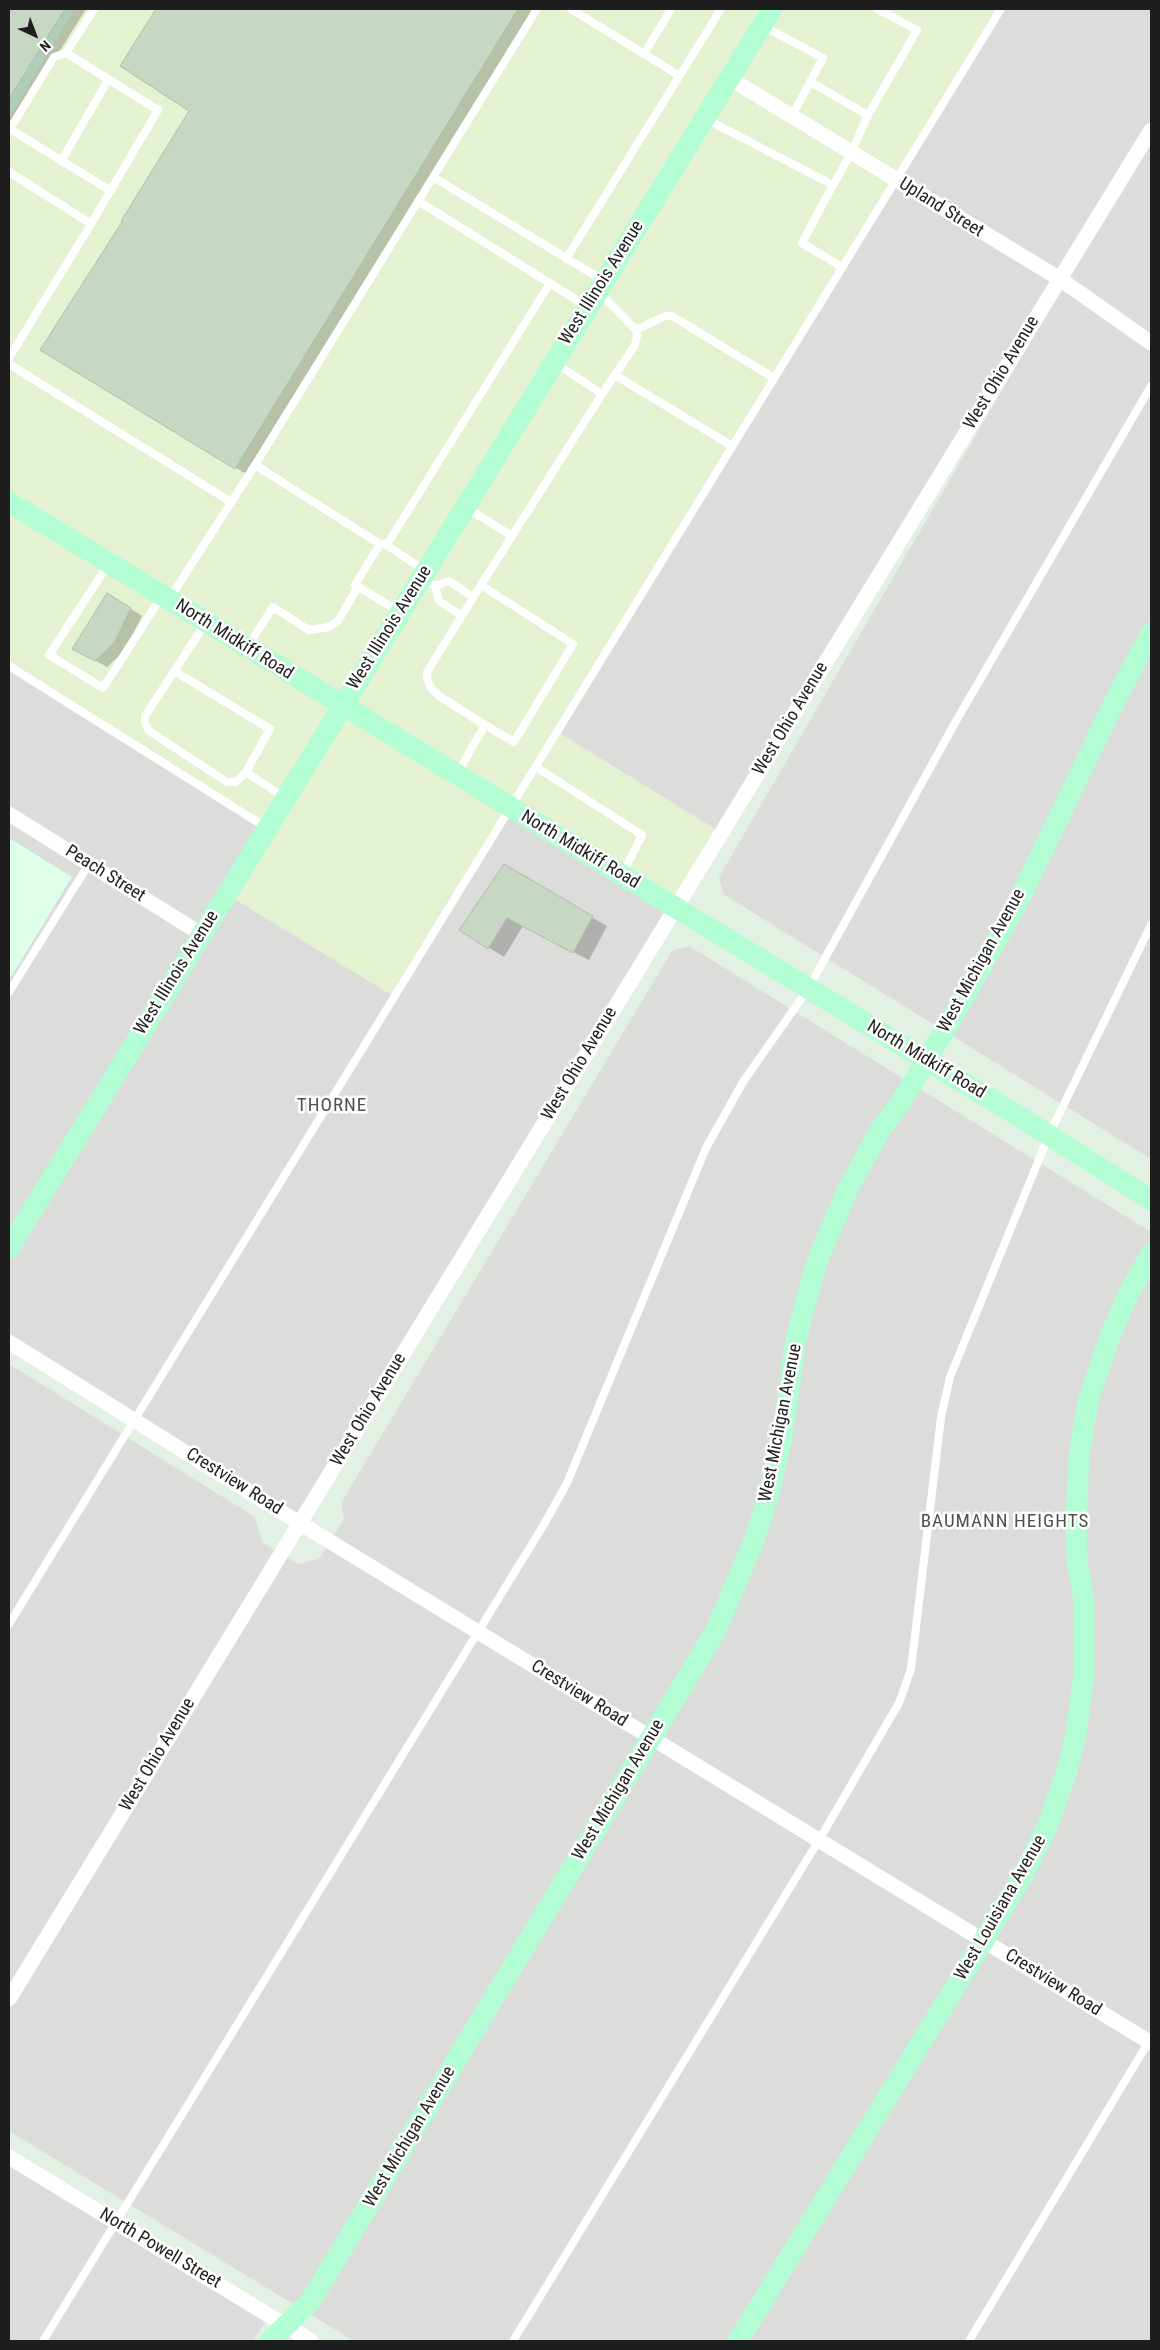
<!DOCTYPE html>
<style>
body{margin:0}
#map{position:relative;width:1160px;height:2350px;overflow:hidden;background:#e3f0e4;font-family:"Roboto Condensed",sans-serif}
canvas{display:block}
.frame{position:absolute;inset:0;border:10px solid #1e1e1e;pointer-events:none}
.north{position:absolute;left:10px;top:10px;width:50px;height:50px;-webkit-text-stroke:4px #fff;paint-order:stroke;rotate:137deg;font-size:14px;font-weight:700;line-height:20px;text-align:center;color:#1e1e1e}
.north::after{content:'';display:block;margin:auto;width:18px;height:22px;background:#1e1e1e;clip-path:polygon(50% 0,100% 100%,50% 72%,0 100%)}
</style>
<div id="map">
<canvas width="1160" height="2350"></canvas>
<div class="frame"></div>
<div class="north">N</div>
</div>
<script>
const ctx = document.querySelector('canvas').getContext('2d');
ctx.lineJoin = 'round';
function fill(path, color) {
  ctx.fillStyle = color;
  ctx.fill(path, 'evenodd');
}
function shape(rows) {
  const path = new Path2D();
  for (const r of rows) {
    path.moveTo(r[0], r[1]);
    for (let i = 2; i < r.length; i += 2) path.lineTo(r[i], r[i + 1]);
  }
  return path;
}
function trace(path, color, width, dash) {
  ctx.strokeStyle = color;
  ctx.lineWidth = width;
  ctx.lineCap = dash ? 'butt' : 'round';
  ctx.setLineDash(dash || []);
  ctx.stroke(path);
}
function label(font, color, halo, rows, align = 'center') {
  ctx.font = font + ' "Roboto Condensed",sans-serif';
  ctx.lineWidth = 5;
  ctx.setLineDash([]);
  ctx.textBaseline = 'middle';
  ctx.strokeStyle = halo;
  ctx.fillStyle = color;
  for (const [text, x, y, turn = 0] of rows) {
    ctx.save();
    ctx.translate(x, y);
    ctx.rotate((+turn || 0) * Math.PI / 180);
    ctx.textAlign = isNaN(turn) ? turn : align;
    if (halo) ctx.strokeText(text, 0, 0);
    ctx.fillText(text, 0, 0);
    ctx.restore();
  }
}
const residential = shape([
 [995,9,1151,9,1151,127,720,832,554,730],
 [1151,134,1151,1159,723,894,719,877],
 [9,666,507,809,671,911,299,1523,9,1346],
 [689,946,1151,1232,1151,2341,354,2341,9,2131,9,1364,255,1517,262,1542,298,1564,319,1559,344,1519,341,1503,672,951],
 [9,2158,269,2316,253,2341,9,2341]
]);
const commercial = shape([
 [9,9,999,9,556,731,720,832,678,900,507,810,393,996,226,894,268,825,9,665]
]);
const education = shape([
 [9,9,75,9,9,118],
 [9,838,72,877,9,980]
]);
const shadow = shape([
 [9,9,86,9,10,130,9,129],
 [157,9,539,9,251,477,42,350,124,222,191,110,122,66],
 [119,601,142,616,125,650,107,667,85,655],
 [504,866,607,926,589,960,523,926,504,957,461,930]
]);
const building = shape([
 [9,9,65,9,9,99,9,9],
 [156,9,518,9,235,469,40,350,122,222,121,221,189,111,120,66,156,9],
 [107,593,131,608,114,643,95,661,72,649,107,593],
 [504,864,593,916,573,953,507,918,488,949,459,930,504,864]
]);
const lane = shape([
 [571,9,680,76],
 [763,26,823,58,810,82,868,115,917,30,877,9],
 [66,53,54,57,10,129,111,191],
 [644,54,671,9],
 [792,116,810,82],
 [706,119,833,185,851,153,868,115],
 [61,161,108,80],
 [9,172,91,224],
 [433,177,604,281],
 [833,185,802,243,842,267],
 [418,201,588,307],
 [566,259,721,9],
 [599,292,636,330,637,336,635,345,602,394],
 [636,330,665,316,672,316,774,378],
 [9,358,91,224,158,110,66,53,94,9],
 [9,364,231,502],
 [615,375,732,446],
 [255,465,537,9],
 [467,508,512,536],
 [380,544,355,585,400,612],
 [385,544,424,570],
 [108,565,49,655,103,688,162,596],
 [421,579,435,586,439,601,462,616],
 [481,585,602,394,555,363],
 [435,586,449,581,473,597],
 [170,598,255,465,380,544,388,543,550,283],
 [205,624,145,716,145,723,149,731,227,782,236,782,246,772,285,798],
 [248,646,273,607,309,630,329,627,338,621,358,587],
 [9,666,267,828],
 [174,671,270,729,246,772],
 [536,767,642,835,623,873],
 [457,774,485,725,514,742,573,644,481,585,427,672,427,679,431,688,439,696,485,725],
 [9,992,89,864],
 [9,1624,1001,9],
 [43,2341,543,1526,567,1483,706,1148,743,1082,808,989,956,721,1151,386],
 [513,2341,819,1840,899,1703,911,1669,941,1417,950,1377,1049,1135,1151,925],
 [969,2341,1149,2041]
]);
const street = shape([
 [729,78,1060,279,1151,343],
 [9,814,201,934],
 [9,1342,257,1497,1151,2043],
 [9,1999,1151,130],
 [9,2157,311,2341]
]);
const secondary = shape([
 [9,502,1033,1125,1151,1200],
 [9,1248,772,9],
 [270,2341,310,2302,715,1632,754,1541,771,1486,783,1431,795,1345,803,1311,818,1259,848,1189,879,1132,899,1105,952,1018,1016,906,1116,699,1151,633],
 [738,2341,984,1940,1023,1875,1047,1827,1064,1780,1075,1740,1084,1674,1084,1600,1077,1560,1076,1518,1079,1457,1084,1423,1089,1397,1112,1331,1130,1291,1151,1254]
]);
const streetNames = [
 ["Upland Street",941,208,32],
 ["West Illinois Avenue",602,283,-58],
 ["West Ohio Avenue",1002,373,-59],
 ["West Illinois Avenue",390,628,-58],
 ["North Midkiff Road",234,640,32],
 ["West Ohio Avenue",791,719,-59],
 ["North Midkiff Road",580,850,31],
 ["Peach Street",105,874,32],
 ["West Michigan Avenue",982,961,-61],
 ["West Illinois Avenue",177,973,-58],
 ["North Midkiff Road",926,1060,31],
 ["West Ohio Avenue",580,1064,-59],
 ["West Ohio Avenue",369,1410,-59],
 ["West Michigan Avenue",781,1423,-79],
 ["Crestview Road",234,1482,32],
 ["Crestview Road",579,1694,32],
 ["West Ohio Avenue",158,1755,-59],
 ["West Michigan Avenue",619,1790,-59],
 ["West Louisiana Avenue",1001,1908,-60],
 ["Crestview Road",1053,1983,32],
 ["West Michigan Avenue",410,2137,-59],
 ["North Powell Street",160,2249,31]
];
const neighbourhoodNames = [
 ["THORNE",332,1106],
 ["BAUMANN HEIGHTS",1005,1522]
];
fill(residential, '#dcdcdb');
fill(commercial, '#e4f2d1');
fill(education, '#ddffea');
fill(shadow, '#0003');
fill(building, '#c7d7c3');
trace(building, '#aac2a5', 1);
trace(lane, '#fff', 8);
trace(street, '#fff', 15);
trace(secondary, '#b3fdd4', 21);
label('18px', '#1e1e1e', '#fff', streetNames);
ctx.letterSpacing = '1px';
label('19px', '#515151', '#fff', neighbourhoodNames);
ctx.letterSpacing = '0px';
</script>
